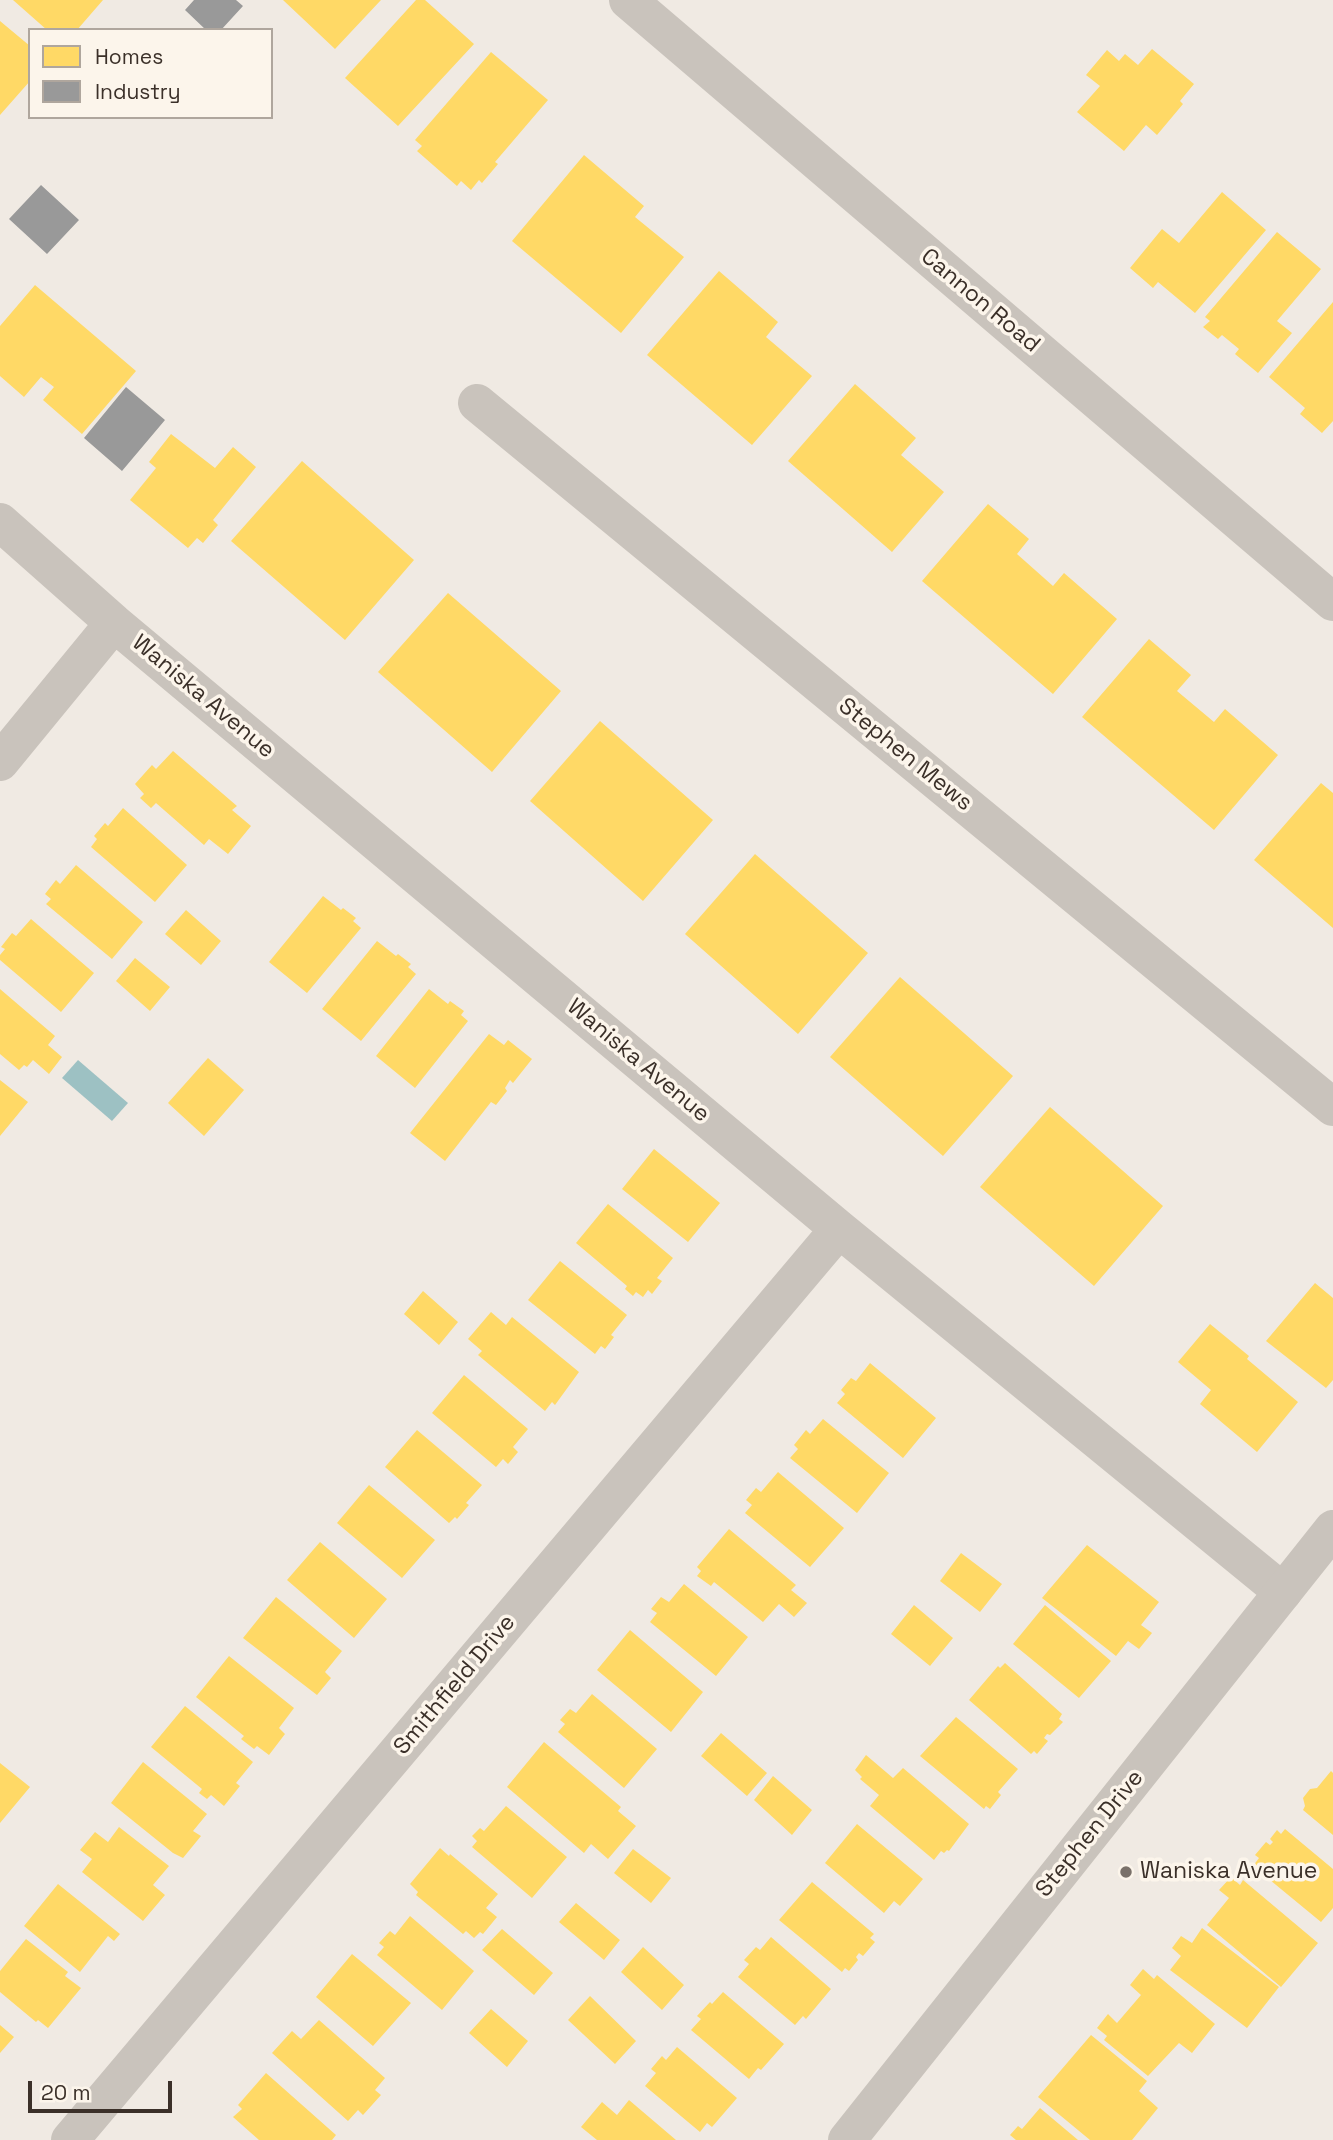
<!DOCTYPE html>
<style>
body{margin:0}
#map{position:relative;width:1333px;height:2140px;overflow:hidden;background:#f0eae3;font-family:"Space Grotesk",sans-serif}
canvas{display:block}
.legend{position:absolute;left:28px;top:28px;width:245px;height:91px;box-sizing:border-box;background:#fcf5eb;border:2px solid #afa69d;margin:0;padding:9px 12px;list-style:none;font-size:21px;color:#3b3029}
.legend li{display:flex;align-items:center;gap:14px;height:35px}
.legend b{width:35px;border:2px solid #afa69d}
.scale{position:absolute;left:28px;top:2081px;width:144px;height:32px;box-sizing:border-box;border:4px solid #3b3029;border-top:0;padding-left:9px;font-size:21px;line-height:24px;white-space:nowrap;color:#3b3029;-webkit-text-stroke:5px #fcf5eb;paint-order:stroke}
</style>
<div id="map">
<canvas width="1333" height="2140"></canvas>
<ul class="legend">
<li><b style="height:19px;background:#ffd966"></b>Homes</li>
<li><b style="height:19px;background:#999"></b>Industry</li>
</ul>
<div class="scale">20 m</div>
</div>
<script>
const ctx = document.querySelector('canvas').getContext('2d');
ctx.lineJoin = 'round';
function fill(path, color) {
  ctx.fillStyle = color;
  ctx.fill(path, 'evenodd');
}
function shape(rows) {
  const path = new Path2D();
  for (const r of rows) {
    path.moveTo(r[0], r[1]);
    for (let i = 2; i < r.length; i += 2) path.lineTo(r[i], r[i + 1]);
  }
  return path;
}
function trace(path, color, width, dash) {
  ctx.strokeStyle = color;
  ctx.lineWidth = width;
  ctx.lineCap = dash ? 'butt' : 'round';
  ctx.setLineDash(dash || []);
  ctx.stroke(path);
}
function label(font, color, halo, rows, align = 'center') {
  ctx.font = font + ' "Space Grotesk",sans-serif';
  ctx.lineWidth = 7;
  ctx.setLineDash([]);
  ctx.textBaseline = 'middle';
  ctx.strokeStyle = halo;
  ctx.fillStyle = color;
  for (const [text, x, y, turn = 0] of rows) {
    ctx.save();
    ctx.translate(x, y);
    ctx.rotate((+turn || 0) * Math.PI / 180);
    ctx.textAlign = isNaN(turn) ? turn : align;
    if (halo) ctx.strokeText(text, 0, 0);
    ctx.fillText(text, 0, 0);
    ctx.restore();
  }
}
const water = shape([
 [78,1060,128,1103,112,1121,62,1078]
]);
const homes = shape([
 [13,0,103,0,77,30,47,30],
 [283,0,381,0,335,49],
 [416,0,425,0,474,44,398,126,345,78],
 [0,21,30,46,30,81,0,115],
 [1152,49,1194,84,1180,101,1183,104,1157,135,1146,125,1124,151,1077,112,1100,86,1086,75,1107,50,1119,61,1125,54,1138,65],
 [491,52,548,100,495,162,498,164,482,183,479,180,471,190,461,181,457,186,417,151,422,146,415,140],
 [584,155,644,206,635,217,684,257,621,333,512,241],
 [1222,192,1266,230,1195,313,1158,282,1153,288,1130,268,1162,229,1179,243],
 [1277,232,1321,269,1277,321,1292,333,1258,373,1235,354,1239,349,1222,335,1218,339,1203,327,1210,321,1205,317],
 [719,271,778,322,766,337,812,376,752,445,647,355],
 [35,285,136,371,82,434,43,400,54,387,41,377,24,397,0,376,0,326],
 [1333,302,1333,421,1322,433,1300,414,1305,408,1269,377],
 [855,384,916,438,901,455,944,492,892,552,788,461],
 [171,434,215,468,233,447,256,467,213,520,218,525,203,543,197,538,188,548,130,500,156,468,149,462],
 [302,461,414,560,345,640,231,541],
 [988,504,1029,539,1017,554,1053,586,1064,573,1117,619,1053,694,922,581],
 [448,593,561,691,492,772,378,672],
 [1149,639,1191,675,1177,691,1214,722,1225,709,1278,755,1214,830,1082,717],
 [600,721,713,820,643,901,530,801],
 [173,751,237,806,232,810,251,826,228,854,209,839,204,845,156,803,151,808,140,798,144,794,135,784,152,765,156,769],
 [1321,783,1333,793,1333,928,1254,860],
 [123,808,187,865,155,902,91,847,97,839,94,836,105,823,108,826],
 [755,854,868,953,798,1034,685,934],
 [76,865,143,922,112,959,46,904,51,899,45,894,56,880,60,884],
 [323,896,341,910,343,908,356,918,353,921,361,928,307,993,269,962],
 [186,910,221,941,201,965,165,934],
 [31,919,94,973,61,1012,0,960,0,955,5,949,1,947,12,933,16,936],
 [377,941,396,956,398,954,411,964,408,967,416,974,361,1041,322,1009],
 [135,958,170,987,150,1011,116,981],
 [900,977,1013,1076,943,1156,830,1057],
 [0,989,55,1036,48,1045,62,1057,49,1074,33,1060,27,1067,24,1065,19,1070,0,1054],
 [429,989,448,1004,450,1001,464,1011,461,1015,468,1021,415,1088,376,1056],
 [489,1034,504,1045,508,1040,532,1059,513,1083,510,1080,505,1088,507,1091,496,1105,491,1102,445,1161,410,1133],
 [208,1058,244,1090,204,1136,168,1103],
 [0,1080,28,1102,0,1136],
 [1050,1107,1163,1206,1094,1286,980,1187],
 [654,1149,720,1203,688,1242,622,1189],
 [608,1204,673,1258,657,1278,662,1281,652,1294,648,1290,643,1297,636,1292,633,1296,625,1289,627,1286,576,1243],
 [560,1261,627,1315,611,1335,614,1337,605,1349,601,1346,595,1354,528,1300],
 [1315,1283,1333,1298,1333,1380,1326,1388,1266,1341],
 [423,1291,458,1322,439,1345,404,1314],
 [491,1312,506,1325,512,1317,579,1372,555,1405,552,1402,545,1411,478,1355,482,1351,468,1339],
 [1210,1324,1249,1356,1247,1359,1298,1402,1257,1452,1200,1404,1211,1390,1178,1362],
 [870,1363,936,1418,903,1458,837,1403,845,1394,841,1390,851,1378,856,1381],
 [464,1375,528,1429,513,1447,518,1452,508,1464,503,1459,496,1467,432,1413],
 [823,1419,889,1473,857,1513,790,1458,798,1449,794,1445,806,1430,810,1434],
 [417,1430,482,1485,466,1503,469,1505,457,1519,455,1517,449,1523,385,1467],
 [778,1472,844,1528,810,1567,745,1513,752,1505,746,1500,756,1488,761,1492],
 [369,1485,435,1540,402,1578,337,1523],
 [729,1529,796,1585,791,1590,807,1603,794,1617,779,1604,763,1622,714,1582,711,1586,697,1576,701,1571,697,1567],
 [320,1542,387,1599,354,1638,287,1580],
 [1087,1545,1159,1602,1141,1625,1152,1633,1139,1649,1128,1641,1116,1656,1042,1598],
 [961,1553,1002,1584,980,1612,940,1581],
 [684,1584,748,1637,716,1676,650,1622,657,1613,651,1609,661,1597,669,1602],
 [276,1597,342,1651,325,1672,331,1678,317,1695,243,1638],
 [914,1605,953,1638,930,1666,891,1634],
 [1045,1605,1111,1661,1079,1698,1013,1644],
 [630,1630,703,1692,671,1732,597,1670],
 [229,1656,294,1708,279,1728,285,1734,269,1755,257,1746,254,1749,241,1739,244,1736,196,1697],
 [1005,1663,1062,1714,1059,1719,1063,1722,1050,1735,1047,1734,1044,1738,1048,1741,1037,1754,1034,1751,1031,1754,969,1700,998,1666,1000,1668],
 [592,1694,657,1749,624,1788,558,1732,565,1724,560,1720,570,1709,576,1713],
 [185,1706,253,1762,236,1783,240,1786,224,1806,211,1795,207,1799,199,1793,202,1789,151,1747],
 [956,1717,1018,1769,998,1792,1001,1795,990,1809,986,1806,984,1809,920,1756],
 [721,1733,767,1773,747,1796,701,1756],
 [544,1742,621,1807,618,1811,636,1826,608,1859,591,1844,584,1853,507,1787],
 [866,1755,893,1778,903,1768,969,1824,949,1851,947,1850,944,1853,941,1851,934,1860,870,1806,879,1795,860,1779,862,1777,855,1770],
 [143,1762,207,1814,193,1831,201,1836,183,1858,173,1853,111,1803],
 [0,1763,30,1787,0,1823],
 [1331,1771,1333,1773,1333,1835,1303,1810,1305,1806,1303,1798,1310,1789,1317,1788],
 [773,1776,812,1810,792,1835,754,1800],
 [506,1806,567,1857,532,1898,472,1847,477,1841,472,1836,480,1828,484,1831],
 [857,1824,923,1879,900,1906,894,1901,884,1913,825,1863],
 [119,1827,169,1866,153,1885,165,1895,143,1921,82,1872,92,1859,80,1850,95,1832,108,1842],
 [1285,1829,1333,1869,1333,1908,1321,1922,1253,1866,1259,1858,1255,1855,1266,1842,1270,1845,1273,1842,1270,1839,1277,1830,1281,1834],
 [440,1848,449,1856,450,1854,498,1894,486,1908,497,1917,483,1934,480,1932,474,1938,466,1931,463,1934,416,1895,418,1892,410,1884],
 [633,1849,671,1878,651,1903,614,1873],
 [1231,1877,1240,1885,1243,1880,1318,1943,1281,1987,1207,1925,1229,1898,1219,1890],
 [812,1882,874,1934,870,1938,875,1942,863,1956,859,1953,856,1957,858,1960,849,1971,845,1968,842,1972,779,1920],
 [58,1884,120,1934,114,1941,108,1936,80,1972,24,1926],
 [576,1903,620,1940,604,1960,559,1922],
 [410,1916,474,1971,442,2010,377,1955,384,1947,379,1943,390,1931,395,1935],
 [1202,1928,1279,1987,1247,2028,1170,1970,1181,1956,1172,1948,1181,1936,1192,1943],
 [502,1929,553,1973,534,1995,482,1950],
 [771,1937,831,1989,806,2019,803,2016,795,2025,738,1977,749,1964,744,1960,756,1947,760,1950],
 [26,1939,68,1972,65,1976,81,1988,48,2028,38,2020,36,2022,0,1992,0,1971],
 [643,1947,684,1985,662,2010,621,1972],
 [352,1954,411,2003,373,2046,316,1997],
 [1143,1969,1154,1979,1157,1975,1215,2024,1192,2053,1179,2043,1148,2076,1104,2040,1107,2036,1097,2028,1108,2014,1117,2023,1141,1995,1130,1985],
 [723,1992,784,2044,761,2070,758,2068,749,2079,691,2030,701,2019,697,2016,710,2002,712,2004],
 [590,1996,636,2041,615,2064,568,2020],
 [491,2009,528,2041,507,2067,469,2033],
 [319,2020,385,2078,375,2090,381,2095,363,2115,358,2110,348,2121,272,2053,292,2031,301,2039],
 [0,2025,14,2037,0,2053],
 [1091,2035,1147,2081,1139,2091,1158,2108,1132,2140,1090,2140,1038,2097],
 [677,2047,737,2098,712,2127,707,2123,700,2132,645,2086,656,2073,651,2069,662,2056,666,2060],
 [266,2073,336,2135,332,2140,259,2140,233,2117,242,2109,238,2105],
 [629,2100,676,2140,597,2140,581,2127,602,2102,617,2115],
 [1040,2108,1078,2140,1016,2140,1010,2135,1018,2126,1022,2129]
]);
const industry = shape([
 [194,0,236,0,243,6,221,30,206,30,185,10],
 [41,185,79,220,47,254,9,219],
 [126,387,165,420,122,471,84,438]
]);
const minor = shape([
 [628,0,1333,602],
 [477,403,1333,1107],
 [0,522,114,623,839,1229,1283,1592],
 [0,762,114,623],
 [70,2140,839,1229]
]);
const tertiary = shape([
 [847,2140,1333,1529]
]);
const markers = [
 [1126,1872,7,"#7a716a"]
];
const streetNames = [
 ["Cannon Road",980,301,40],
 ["Waniska Avenue",203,697,40],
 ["Stephen Mews",905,755,39],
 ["Waniska Avenue",638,1061,40],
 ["Smithfield Drive",455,1685,-50],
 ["Stephen Drive",1090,1834,-51]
];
const poiNames = [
 ["Waniska Avenue",1140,1872]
];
fill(water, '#9dc1c3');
fill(homes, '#ffd966');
fill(industry, '#999');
trace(minor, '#c9c3bc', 38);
trace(tertiary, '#c9c3bc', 38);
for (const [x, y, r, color] of markers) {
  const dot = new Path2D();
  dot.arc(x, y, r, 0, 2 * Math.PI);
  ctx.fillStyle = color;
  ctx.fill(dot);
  trace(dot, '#fcf5eb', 2.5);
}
label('23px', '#3b3029', '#fcf5eb', streetNames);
label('23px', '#3b3029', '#fcf5eb', poiNames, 'left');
</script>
